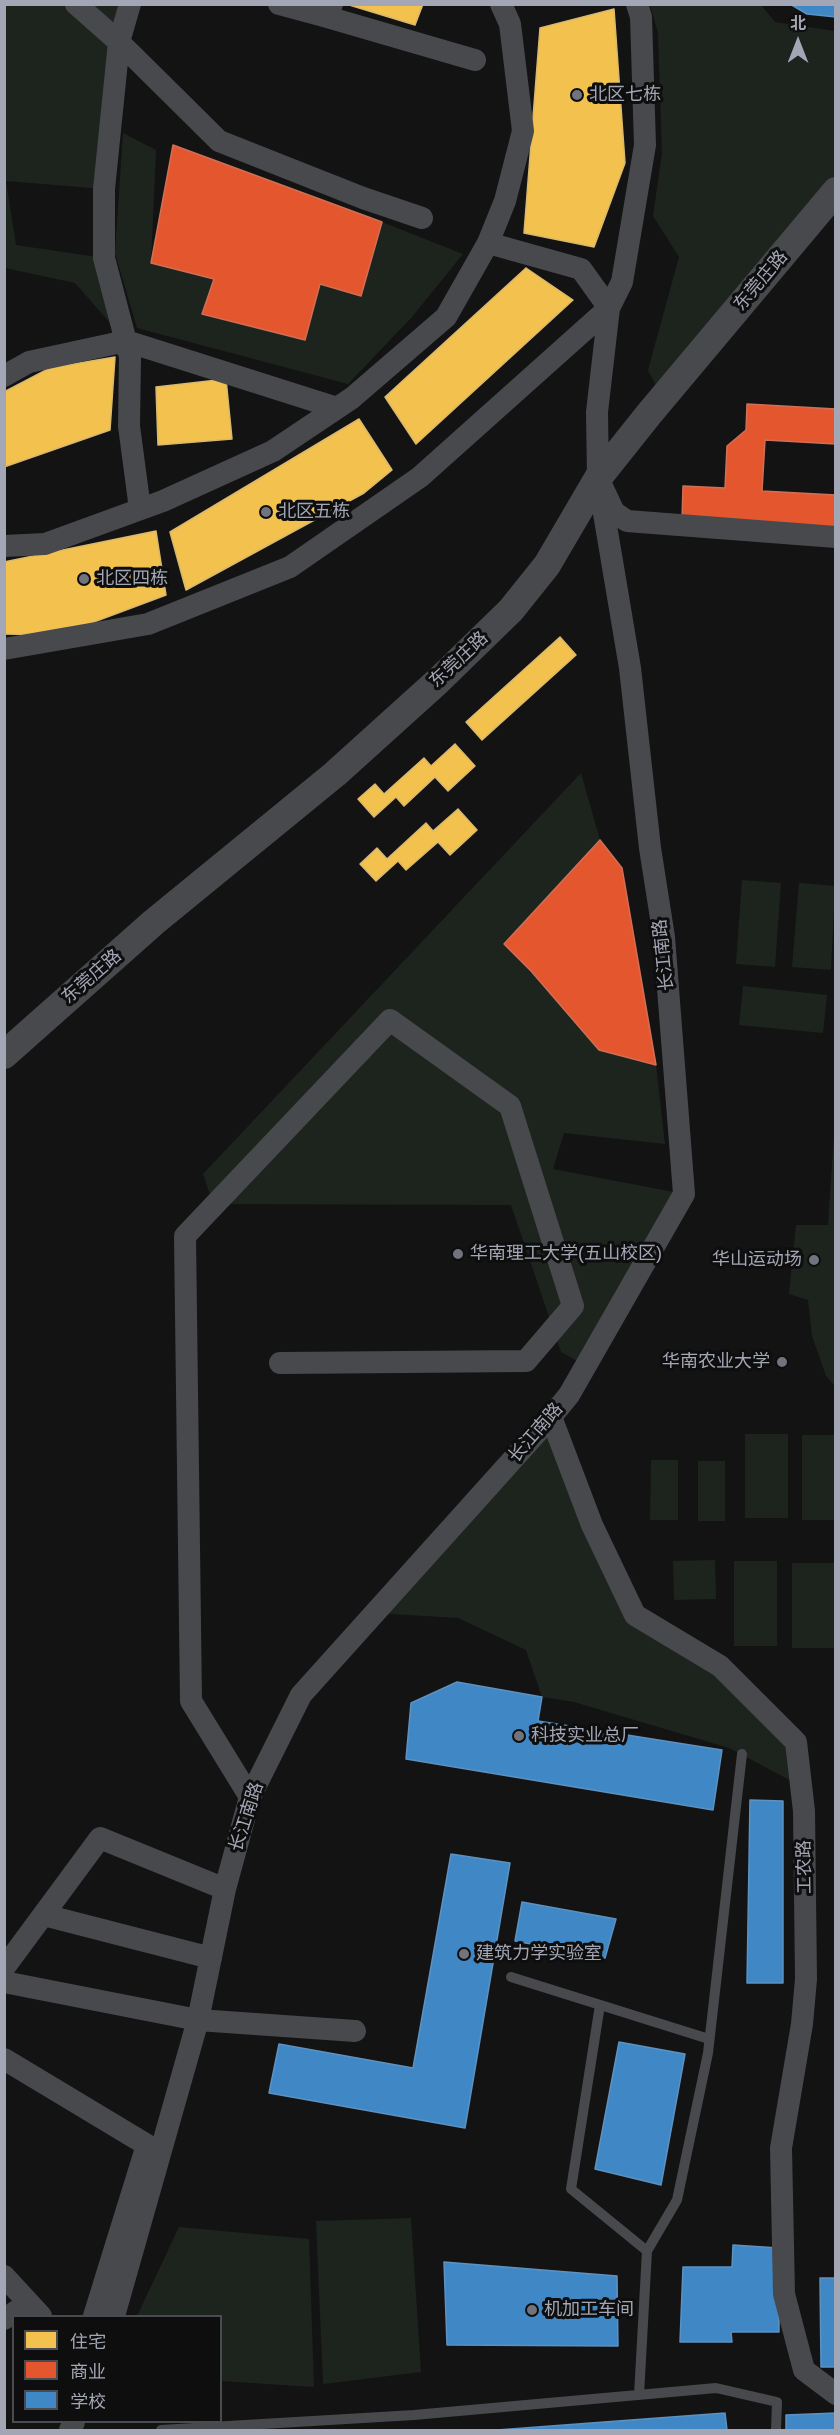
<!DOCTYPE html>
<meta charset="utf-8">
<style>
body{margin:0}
#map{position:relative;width:840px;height:2435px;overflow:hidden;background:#131314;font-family:Helvetica,"Noto Sans SC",sans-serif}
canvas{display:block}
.frame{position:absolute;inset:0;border:6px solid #a3a7b5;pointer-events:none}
.legend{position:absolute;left:12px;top:2315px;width:210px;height:108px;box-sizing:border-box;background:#0e0e0f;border:2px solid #4a4b51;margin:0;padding:8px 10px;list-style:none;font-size:18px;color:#a3a7b5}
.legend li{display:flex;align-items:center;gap:12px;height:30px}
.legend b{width:30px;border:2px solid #4a4b51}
.north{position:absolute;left:768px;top:12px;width:60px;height:60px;-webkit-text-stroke:4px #0e0e0f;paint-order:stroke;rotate:0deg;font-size:16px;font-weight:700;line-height:24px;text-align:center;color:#a3a7b5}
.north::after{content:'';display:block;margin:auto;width:21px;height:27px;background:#a3a7b5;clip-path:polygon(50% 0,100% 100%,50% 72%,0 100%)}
</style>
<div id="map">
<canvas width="840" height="2435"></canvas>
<div class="frame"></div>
<ul class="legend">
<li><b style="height:16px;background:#f2c14e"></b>住宅</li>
<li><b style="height:16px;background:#e4572e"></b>商业</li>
<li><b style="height:16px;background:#3f88c5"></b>学校</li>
</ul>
<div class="north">北</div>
</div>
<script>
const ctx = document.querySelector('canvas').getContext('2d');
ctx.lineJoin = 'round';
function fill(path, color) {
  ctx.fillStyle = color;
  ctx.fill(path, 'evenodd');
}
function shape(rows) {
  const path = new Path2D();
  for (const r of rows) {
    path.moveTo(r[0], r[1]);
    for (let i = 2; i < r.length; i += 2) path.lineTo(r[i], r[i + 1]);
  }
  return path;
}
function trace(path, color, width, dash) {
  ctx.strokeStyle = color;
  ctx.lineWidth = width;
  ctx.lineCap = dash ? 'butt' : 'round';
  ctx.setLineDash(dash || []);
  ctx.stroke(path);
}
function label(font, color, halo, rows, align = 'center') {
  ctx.font = font + ' Helvetica,"Noto Sans SC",sans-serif';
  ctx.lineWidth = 6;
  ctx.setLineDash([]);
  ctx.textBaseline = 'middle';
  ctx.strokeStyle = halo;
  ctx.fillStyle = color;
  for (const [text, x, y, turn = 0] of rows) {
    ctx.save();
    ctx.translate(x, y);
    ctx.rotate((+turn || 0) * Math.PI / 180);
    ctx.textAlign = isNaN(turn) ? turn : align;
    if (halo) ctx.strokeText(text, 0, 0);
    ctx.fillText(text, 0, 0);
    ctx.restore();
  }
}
const green = shape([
 [5,5,130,5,104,189,6,181,16,245,104,258,126,341,75,283,5,268],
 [650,5,761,5,775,22,835,31,835,179,662,398,648,370,679,257,653,216,662,153,658,33],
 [123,133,156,150,151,262,214,279,203,314,305,340,320,284,361,296,382,222,463,254,412,317,348,384,137,328,115,253],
 [581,773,600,840,504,944,531,971,599,1050,656,1065,665,1144,564,1133,553,1169,684,1194,586,1366,561,1352,511,1205,213,1204,203,1174],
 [742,880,781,883,775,967,736,964],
 [799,883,835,886,831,970,792,967],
 [743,986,827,995,823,1033,739,1025],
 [835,1119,835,1386,826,1376,812,1336,808,1300,789,1294,796,1225,828,1225],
 [551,1417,635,1615,720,1666,796,1742,801,1786,729,1748,574,1702,542,1697,526,1650,458,1618,376,1613],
 [745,1434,788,1434,788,1518,745,1518],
 [802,1435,835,1435,835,1520,802,1520],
 [651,1460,678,1460,678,1520,650,1520],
 [698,1461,725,1461,725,1521,698,1521],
 [715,1560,716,1599,674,1600,673,1561],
 [734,1561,777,1561,777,1646,734,1646],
 [792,1563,835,1563,835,1648,792,1648],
 [411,2218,421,2372,323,2384,316,2221],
 [179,2227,309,2239,314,2387,221,2381,220,2316,137,2316]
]);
const homes = shape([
 [346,4,423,4,415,25,346,4],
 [614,9,625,163,594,247,524,233,540,28,614,9],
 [526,268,573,300,416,444,385,397,526,268],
 [115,357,110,430,4,467,4,392,50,368,115,357],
 [226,379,232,439,158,445,156,387,226,379],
 [359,419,392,470,364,493,186,590,170,532,359,419],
 [156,531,166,595,59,635,4,634,4,562,156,531],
 [560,637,576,655,482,740,466,722,560,637],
 [455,744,475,766,448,791,435,777,404,806,396,797,374,817,358,799,375,784,384,794,424,758,431,766,455,744],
 [458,809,477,830,450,855,438,842,406,870,398,861,376,881,360,864,377,848,387,859,426,823,433,831,458,809]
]);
const shops = shape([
 [173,145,382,222,361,296,320,284,305,340,202,314,214,279,151,263,173,145],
 [747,404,836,409,836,444,765,440,762,491,836,495,836,528,682,520,683,486,725,488,727,446,746,430,747,404],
 [600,840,622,868,656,1065,599,1050,531,971,504,944,600,840]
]);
const schools = shape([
 [790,4,836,4,836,17,807,14,790,4],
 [457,1682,542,1697,538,1721,722,1750,713,1810,406,1759,411,1703,457,1682],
 [750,1800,783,1801,783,1983,747,1983,750,1800],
 [451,1854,510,1863,465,2128,269,2093,279,2044,413,2068,451,1854],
 [522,1902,616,1919,605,1958,515,1941,522,1902],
 [619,2042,685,2054,661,2185,595,2169,619,2042],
 [733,2245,779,2248,779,2332,731,2332,732,2342,680,2342,683,2267,732,2267,733,2245],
 [444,2262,617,2276,618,2346,447,2345,444,2262],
 [820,2278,836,2278,836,2367,821,2367,820,2278],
 [725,2413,727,2430,497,2430,725,2413],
 [836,2413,836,2430,786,2430,786,2415,836,2413]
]);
const service = shape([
 [511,1977,709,2039],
 [600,2005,571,2189,647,2251],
 [639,2395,647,2251,677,2200,708,2053,742,1754],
 [161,2430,414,2415,716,2388,777,2402,776,2430]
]);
const minor = shape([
 [76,4,119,42,219,141,363,198,422,218],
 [130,4,119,42,104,189,104,258,130,357,129,426,140,509],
 [279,4,327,17],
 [332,4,327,17,475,60],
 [637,4,641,17,645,145,622,282,609,308,597,412,598,478,614,512,627,521,836,537],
 [4,376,29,362,126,341,337,408],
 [4,546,45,544,163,501,273,451,352,398,446,317,488,243,505,201,523,131,510,24,501,4],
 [4,649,148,624,290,567,420,477,609,308,581,269,488,243],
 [551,1417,592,1525,635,1615,720,1666,796,1742,804,1811,806,1979,802,2024,781,2148,784,2294,804,2370,836,2394],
 [250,1797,191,1701,185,1236,390,1020,510,1106,573,1306,526,1361,280,1363],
 [44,1915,211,1958],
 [4,1968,100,1838,225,1889],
 [4,1982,198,2020,355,2031],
 [4,2059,147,2145,94,2316],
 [4,2276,41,2316],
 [114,2316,198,2020,225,1889,250,1797,301,1695,551,1417,569,1395,684,1194,664,937,650,848,630,668,598,478],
 [4,2319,29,2303],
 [70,2430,74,2422]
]);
const tertiary = shape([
 [4,1055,154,922,335,774,438,681,511,610,547,565,598,478,649,414,836,191]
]);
const markers = [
 [577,95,6,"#71737d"],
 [266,512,6,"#71737d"],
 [84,579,6,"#71737d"],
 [458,1254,6,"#71737d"],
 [814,1260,6,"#71737d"],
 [782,1362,6,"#71737d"],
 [519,1736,6,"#71737d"],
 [464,1954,6,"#71737d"],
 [532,2310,6,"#71737d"]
];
const poiNames = [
 ["北区七栋",589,95],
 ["北区五栋",278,512],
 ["北区四栋",96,579],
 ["华南理工大学(五山校区)",470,1254],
 ["华山运动场",802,1260,"right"],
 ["华南农业大学",770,1362,"right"],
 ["科技实业总厂",531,1736],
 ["建筑力学实验室",476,1954],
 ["机加工车间",544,2310]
];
const streetNames = [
 ["东莞庄路",761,281,-50],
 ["东莞庄路",459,660,-43],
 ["长江南路",664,955,-96],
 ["东莞庄路",92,977,-41],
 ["长江南路",536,1433,-49],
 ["长江南路",247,1817,-72],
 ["工农路",805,1867,-91]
];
fill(green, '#1d241e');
fill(homes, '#f2c14e');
trace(homes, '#dab96d', 1.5);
fill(shops, '#e4572e');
trace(shops, '#d06f56', 1.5);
fill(schools, '#3f88c5');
trace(schools, '#5d91c0', 1.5);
trace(service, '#47494d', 10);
trace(minor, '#47494d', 22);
trace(tertiary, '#47494d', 28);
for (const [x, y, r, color] of markers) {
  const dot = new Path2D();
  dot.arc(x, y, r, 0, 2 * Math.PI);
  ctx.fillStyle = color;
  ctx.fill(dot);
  trace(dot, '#0e0e0f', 2);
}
label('18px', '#a3a7b5', '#0e0e0f', poiNames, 'left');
label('18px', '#a3a7b5', '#0e0e0f', streetNames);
</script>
